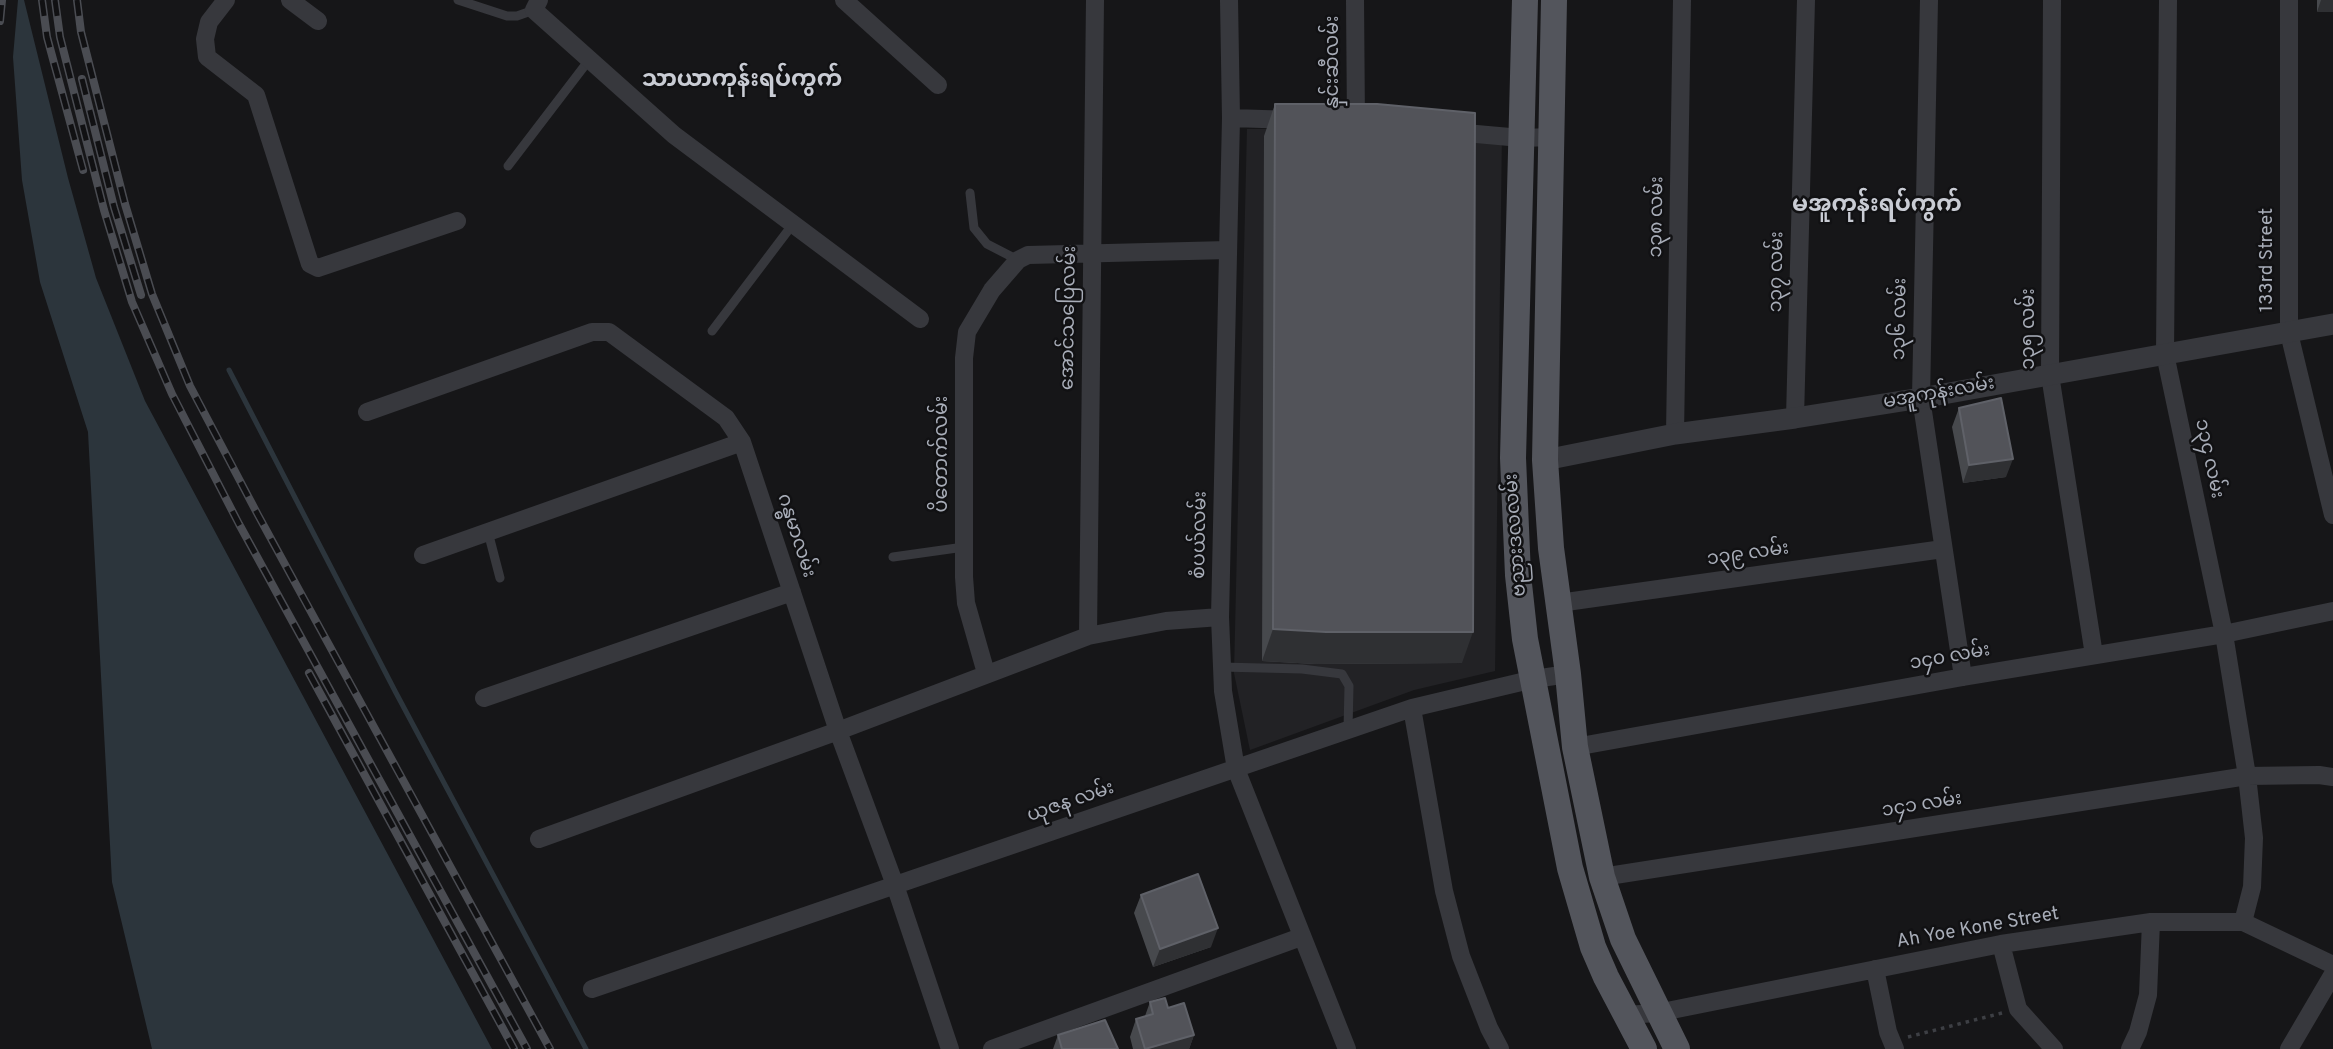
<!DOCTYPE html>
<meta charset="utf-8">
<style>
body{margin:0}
canvas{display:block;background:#161618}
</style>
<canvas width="2333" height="1049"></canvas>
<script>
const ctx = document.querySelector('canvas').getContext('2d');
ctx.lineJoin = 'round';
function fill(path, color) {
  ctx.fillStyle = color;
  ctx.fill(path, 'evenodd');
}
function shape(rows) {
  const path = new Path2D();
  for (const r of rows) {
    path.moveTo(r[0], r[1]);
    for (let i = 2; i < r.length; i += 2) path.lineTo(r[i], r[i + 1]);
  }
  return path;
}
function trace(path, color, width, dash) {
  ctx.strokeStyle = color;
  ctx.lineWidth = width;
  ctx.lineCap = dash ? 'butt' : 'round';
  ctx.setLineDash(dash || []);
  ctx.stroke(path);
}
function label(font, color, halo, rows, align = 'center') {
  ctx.font = font + ' Overpass,"Noto Sans Myanmar",sans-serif';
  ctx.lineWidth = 5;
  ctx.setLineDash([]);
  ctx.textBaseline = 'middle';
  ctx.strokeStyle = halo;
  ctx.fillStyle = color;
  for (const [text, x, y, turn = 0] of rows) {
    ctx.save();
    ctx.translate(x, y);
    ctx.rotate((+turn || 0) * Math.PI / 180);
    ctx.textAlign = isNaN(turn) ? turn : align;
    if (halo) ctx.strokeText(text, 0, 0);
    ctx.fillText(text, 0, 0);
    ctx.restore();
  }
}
const built = shape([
 [1502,128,1495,671,1414,690,1250,750,1234,673,1247,129]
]);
const water = shape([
 [18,0,24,0,68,178,96,278,145,401,492,1049,152,1049,112,882,88,432,40,282,22,180,13,57]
]);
const stream = shape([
 [229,370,395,691,586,1049]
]);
const path = shape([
 [1908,1037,2002,1013]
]);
const service = shape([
 [458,0,507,16,517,16,534,10],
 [508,166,589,60],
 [970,193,974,228,987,244,1018,260],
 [712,331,793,224],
 [488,532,500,578],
 [893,557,964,547],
 [1221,667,1302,669,1342,674,1349,686,1348,730]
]);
const minor = shape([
 [226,0,209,22,205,39,207,57,256,95,310,264,318,268,457,221],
 [290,0,318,21],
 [539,0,534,10,674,135,920,319],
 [844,0,938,85],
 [1229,0,1231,118,1220,617,1223,691,1236,769,1347,1049],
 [1355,0,1356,123],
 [1929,0,1921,398,1963,677],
 [2052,0,2050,375,2094,655],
 [2168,0,2165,354,2224,634,2247,776,2254,838,2252,887,2243,922],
 [2289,0,2289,333,2333,515],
 [1231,118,1294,120],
 [1454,132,1521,138,1553,137],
 [367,412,578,337,592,332,609,332,726,418,742,442,838,731,895,885,950,1049],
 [1795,418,1806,0],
 [1675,434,1682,0],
 [423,555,742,442],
 [1559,603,1943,549],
 [1088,636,1095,0],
 [986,673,966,603,964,577,964,358,967,332,992,290,1018,260,1028,255,1228,250],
 [484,698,792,592],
 [1412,708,1444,891,1461,956,1489,1028,1500,1049],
 [1575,747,1963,677,2224,634,2333,611],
 [539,839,838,731,1088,636,1166,621,1220,617],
 [1602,877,2247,776,2319,775,2333,777],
 [2001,944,2018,1009,2054,1049],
 [1875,969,1888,1032,1895,1049],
 [592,989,1412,708,1534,679,1568,674],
 [1625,1015,1657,1013,2001,944,2151,922,2243,922,2333,965],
 [992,1049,1301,937],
 [2130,1049,2138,1032,2148,995,2151,922],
 [2289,1049,2333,974]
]);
const tertiary = shape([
 [1545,460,1675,434,1795,418,1921,398,2333,324]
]);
const primary = shape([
 [1525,0,1513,458,1518,575,1525,639,1570,868,1593,947,1606,977,1644,1049],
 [1554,0,1545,460,1551,548,1568,674,1575,747,1602,877,1623,939,1677,1049]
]);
const rail = shape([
 [42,0,47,37,83,170],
 [55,0,60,37,104,210,132,302,172,394,239,524,527,1049],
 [77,0,81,32,125,204,152,294,190,386,258,515,550,1049],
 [0,21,2,0],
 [82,79,114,207,141,295],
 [309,673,514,1049]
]);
const wall = shape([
 [2317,0,2333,0,2317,12],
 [1275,104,1462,663,1315,664,1262,661,1264,136],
 [1959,408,2006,477,1963,483,1952,427],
 [1141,895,1211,947,1153,967,1134,913],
 [1150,1002,1168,1008,1194,1035,1189,1049,1133,1049,1130,1037,1136,1019,1145,1016],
 [1058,1035,1118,1049,1053,1049]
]);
const shadedWall = shape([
 [2321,0,2333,0,2333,12,2317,12],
 [2013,459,2006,477,1963,483,1969,465],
 [1273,629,1473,632,1462,663,1315,664,1262,661],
 [1218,928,1211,947,1153,967,1160,949],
 [1194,1035,1189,1049,1148,1049]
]);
const building = shape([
 [1275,104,1377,104,1475,113,1473,632,1326,632,1273,629,1275,104],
 [2001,398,2013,459,1969,465,1959,408,2001,398],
 [1198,874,1218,928,1160,949,1141,895,1198,874],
 [1165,998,1168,1008,1184,1003,1194,1035,1145,1049,1136,1019,1153,1014,1150,1002,1165,998],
 [1105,1020,1118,1049,1062,1049,1058,1035,1105,1020]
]);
const streetNames = [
 ["နှင်းဆီလမ်း",1334,62,-90],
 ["၁၃၈ လမ်း",1658,217,-89],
 ["133rd Street",2268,260,-90],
 ["၁၃၇ လမ်း",1778,272,-89],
 ["အောင်သပြေလမ်း",1070,318,-89],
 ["၁၃၆ လမ်း",1901,319,-89],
 ["၁၃၅ လမ်း",2030,329,-90],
 ["မအူကုန်းလမ်း",1939,394,-10],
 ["ပိတောက်လမ်း",943,454,-90],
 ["၁၃၄ လမ်း",2208,459,78],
 ["စံပယ်လမ်း",1201,535,-89],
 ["ဗညားဒလလမ်း",1517,535,-94],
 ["ဂန္ဓမာလမ်း",795,536,72],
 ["၁၃၉ လမ်း",1748,555,-8],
 ["၁၄၀ လမ်း",1950,658,-10],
 ["ယုဇန လမ်း",1071,803,-19],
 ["၁၄၁ လမ်း",1922,806,-9],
 ["Ah Yoe Kone Street",1978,929,-10]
];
const quarterNames = [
 ["သာယာကုန်းရပ်ကွက်",742,81],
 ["မအူကုန်းရပ်ကွက်",1877,206]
];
fill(built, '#222225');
fill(water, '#2c353c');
trace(stream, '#2c353c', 5);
trace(path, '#3d3f44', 3.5, [3.5, 5]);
trace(service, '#37383d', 9);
trace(minor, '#37383d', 18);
trace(tertiary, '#37383d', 21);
trace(primary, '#53555c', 26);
trace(rail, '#4a4c52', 8);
trace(rail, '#111113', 5, [16]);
fill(wall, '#47494d');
fill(shadedWall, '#2f3033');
fill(building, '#525359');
trace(building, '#5f6168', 2);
label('19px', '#a8adb8', '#111113', streetNames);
label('bold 23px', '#c9ccd4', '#111113', quarterNames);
</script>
